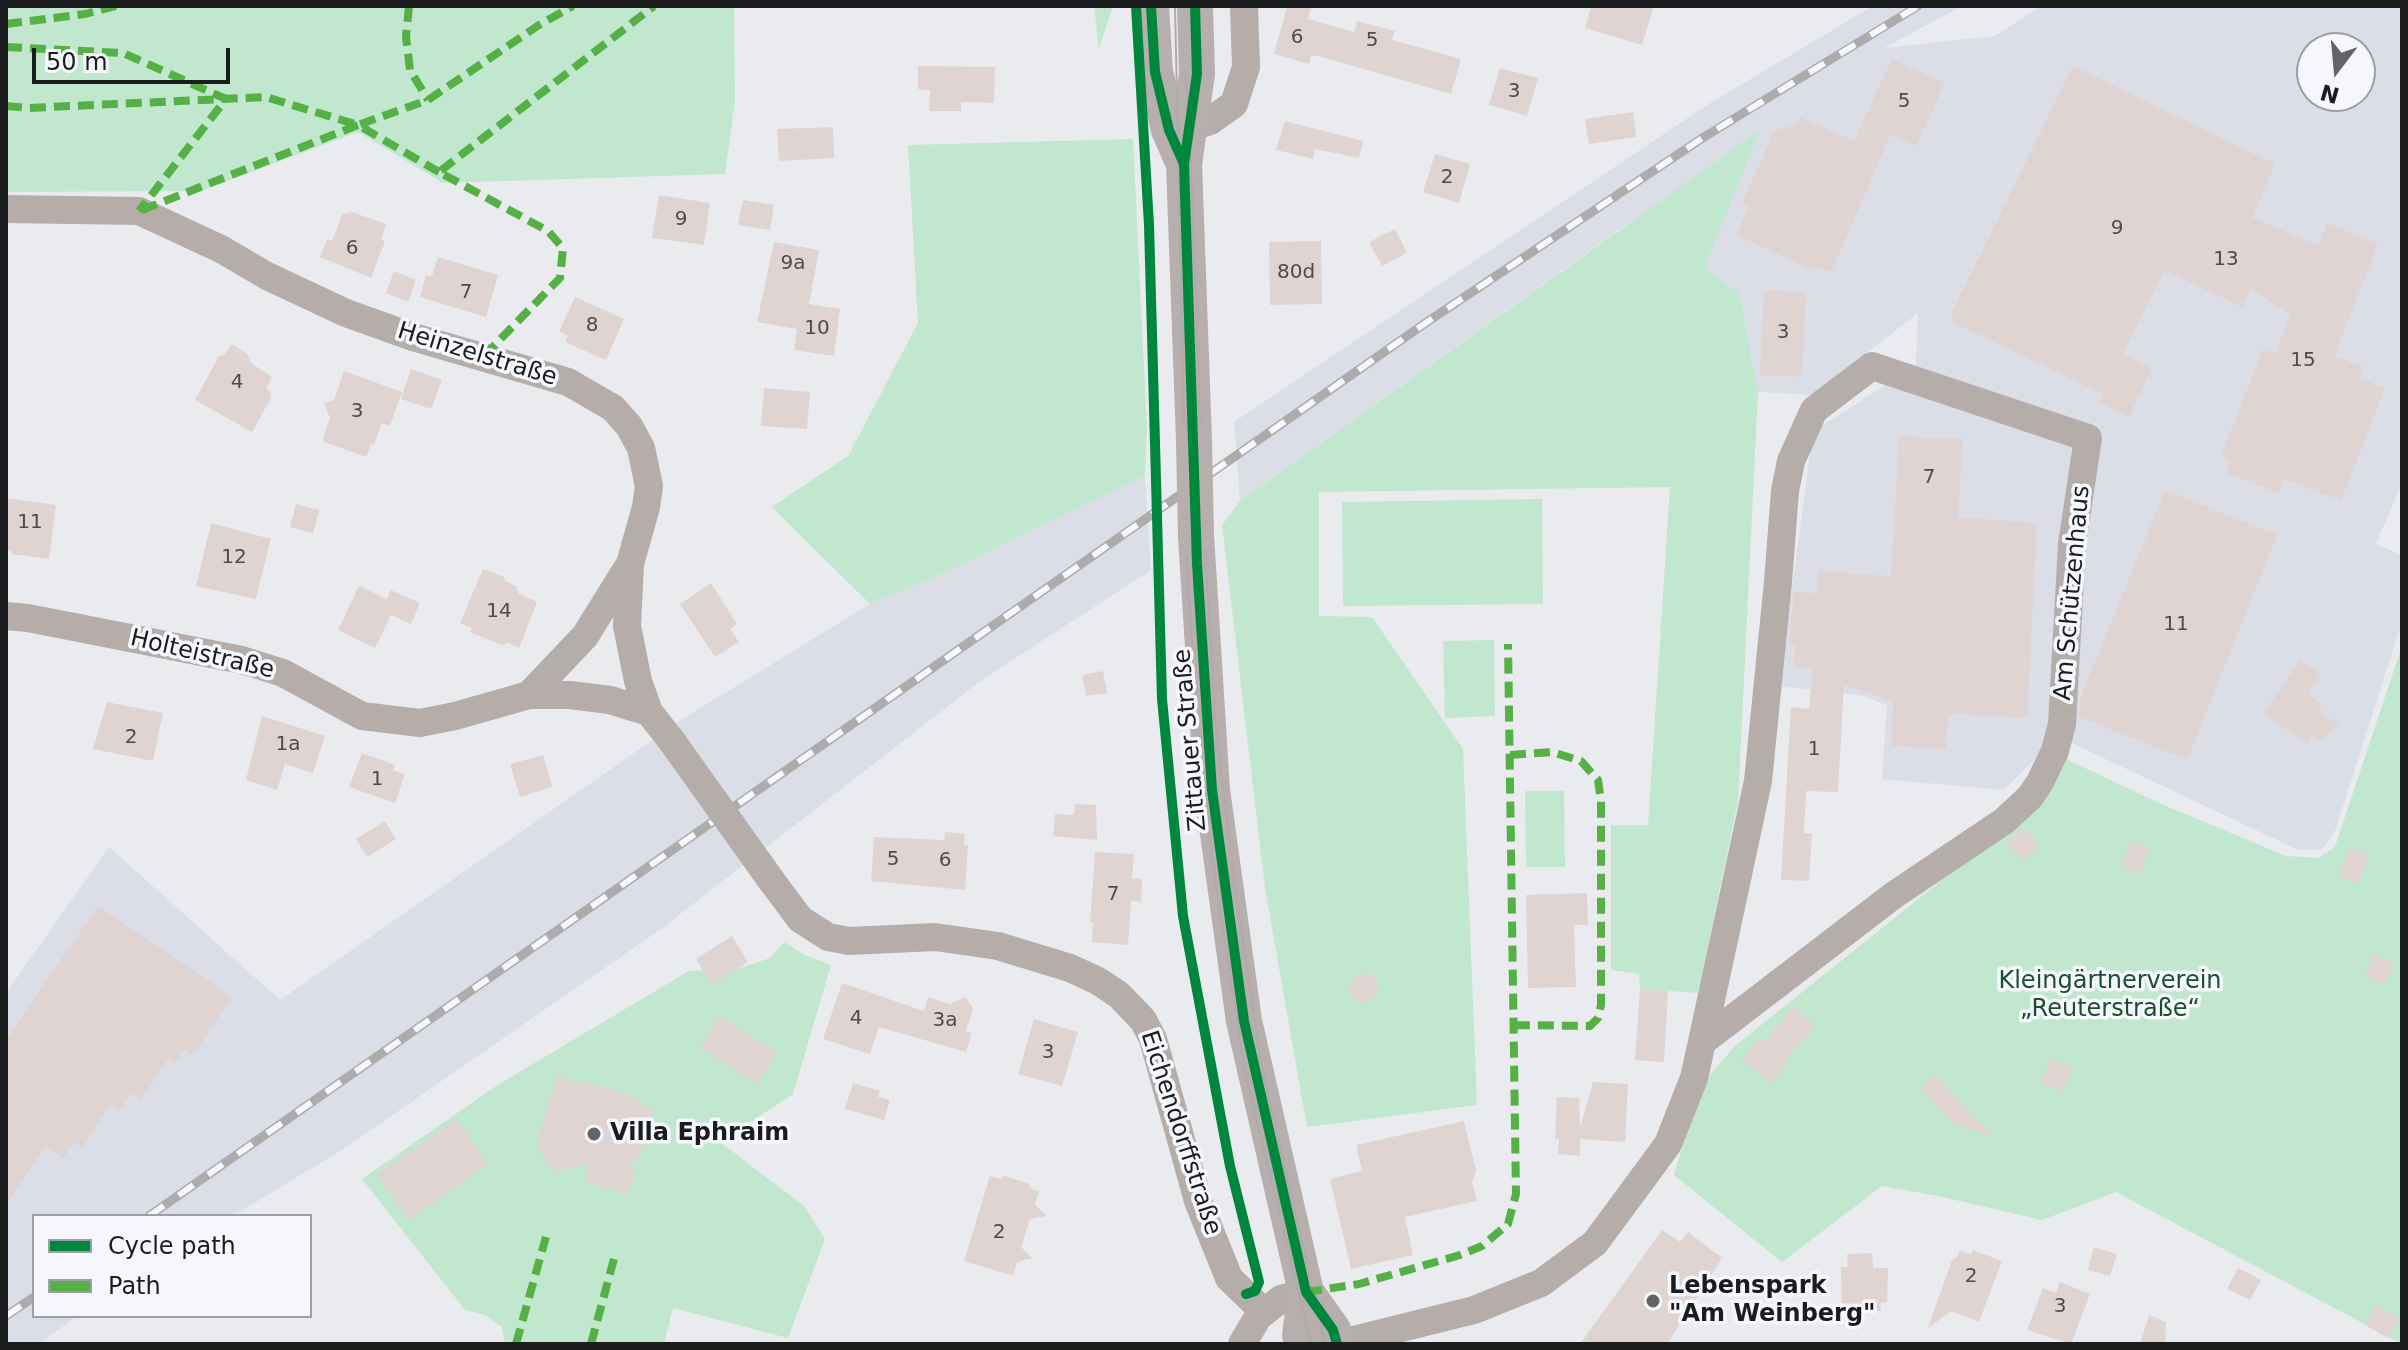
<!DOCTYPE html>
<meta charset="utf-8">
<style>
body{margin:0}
#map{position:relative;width:2408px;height:1350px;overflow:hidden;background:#eaebee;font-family:"DejaVu Sans",sans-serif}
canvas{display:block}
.frame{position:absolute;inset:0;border:8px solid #1b1c1e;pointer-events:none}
.legend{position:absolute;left:32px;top:1214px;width:280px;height:104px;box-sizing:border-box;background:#f5f7fd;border:2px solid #9e9fa4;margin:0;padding:10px 14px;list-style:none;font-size:24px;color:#1b1c1e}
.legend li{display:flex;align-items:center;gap:16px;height:40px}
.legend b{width:40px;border:2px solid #9e9fa4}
.north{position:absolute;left:2296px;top:32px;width:80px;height:80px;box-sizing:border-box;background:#f5f7fd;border:2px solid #9e9fa4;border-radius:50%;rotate:196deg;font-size:22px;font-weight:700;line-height:32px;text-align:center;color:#1b1c1e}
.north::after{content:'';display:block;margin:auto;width:28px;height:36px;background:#636467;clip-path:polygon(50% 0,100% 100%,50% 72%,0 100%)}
.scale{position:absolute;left:32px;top:48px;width:198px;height:36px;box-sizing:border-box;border:4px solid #1b1c1e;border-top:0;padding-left:10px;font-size:24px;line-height:28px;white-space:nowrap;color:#1b1c1e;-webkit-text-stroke:6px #f5f7fd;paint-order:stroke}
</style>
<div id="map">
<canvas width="2408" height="1350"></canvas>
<div class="frame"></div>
<ul class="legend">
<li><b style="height:10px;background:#00873e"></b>Cycle path</li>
<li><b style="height:10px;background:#55b145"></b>Path</li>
</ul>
<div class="north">N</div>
<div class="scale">50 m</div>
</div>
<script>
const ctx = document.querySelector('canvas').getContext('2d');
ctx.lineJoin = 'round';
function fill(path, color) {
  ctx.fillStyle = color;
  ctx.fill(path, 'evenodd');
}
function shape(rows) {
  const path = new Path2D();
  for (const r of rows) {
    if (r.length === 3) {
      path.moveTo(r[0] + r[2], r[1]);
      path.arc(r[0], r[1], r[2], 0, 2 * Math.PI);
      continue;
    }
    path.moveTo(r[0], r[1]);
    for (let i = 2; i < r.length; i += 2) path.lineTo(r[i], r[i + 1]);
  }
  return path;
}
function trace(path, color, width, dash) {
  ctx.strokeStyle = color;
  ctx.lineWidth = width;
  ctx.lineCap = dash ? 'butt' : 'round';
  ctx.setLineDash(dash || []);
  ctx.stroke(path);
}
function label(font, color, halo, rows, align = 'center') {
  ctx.font = font + ' "DejaVu Sans",sans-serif';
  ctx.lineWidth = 7;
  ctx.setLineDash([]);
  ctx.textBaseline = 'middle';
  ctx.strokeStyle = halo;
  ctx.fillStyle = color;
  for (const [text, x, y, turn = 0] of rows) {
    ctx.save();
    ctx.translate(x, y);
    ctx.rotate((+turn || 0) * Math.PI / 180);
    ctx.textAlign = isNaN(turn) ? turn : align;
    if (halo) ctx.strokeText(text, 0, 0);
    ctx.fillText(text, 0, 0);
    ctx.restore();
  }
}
const built = shape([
 [1873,6,1962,6,1884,48,1995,36,2041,6,2402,6,2402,483,2376,544,2402,555,2402,622,2335,831,2321,850,2298,850,2059,737,2003,790,1882,779,1887,705,1860,695,1779,686,1813,432,1916,365,1918,313,1813,395,1758,392,1739,293,1631,221,1240,501,1234,422,1710,103],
 [2312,48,2360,48,2360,96,2312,96],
 [1145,476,1151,570,982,680,661,929,345,1148,233,1216,34,1216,34,1316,77,1316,39,1344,6,1344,6,993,109,847,280,1000,684,718,870,604,934,578]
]);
const green = shape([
 [6,6,734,6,735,100,725,174,443,183,358,132,201,191,6,192],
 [1094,6,1113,6,1099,49],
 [1760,130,1704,269,1739,293,1758,392,1738,801,1698,993,1640,989,1639,974,1611,970,1611,825,1648,825,1670,487,1319,492,1319,616,1372,617,1463,749,1477,1105,1307,1127,1265,888,1222,525,1240,501],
 [1133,139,1147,429,1145,476,934,578,870,604,772,507,848,456,918,323,908,145],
 [1542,499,1543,604,1343,606,1342,502],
 [1494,640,1495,716,1445,718,1443,641],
 [2402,646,2402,1344,2116,1192,2042,1220,1938,1196,1882,1186,1782,1262,1674,1175,1702,1084,1735,1046,2018,819,2066,759,2159,803,2286,856,2318,858,2335,847],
 [1525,791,1564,791,1565,867,1526,867],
 [784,942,805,955,831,965,793,1094,720,1142,804,1206,825,1239,788,1338,673,1308,664,1344,505,1344,502,1327,485,1315,465,1310,362,1179,499,1084,689,971,737,969,770,958]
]);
const building = shape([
 [1287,6,1311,6,1308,19,1354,32,1357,21,1395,31,1392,40,1461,59,1451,94,1322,57,1311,55,1309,64,1274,54],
 [1591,6,1654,6,1642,45,1585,28],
 [1892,59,1945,83,1916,146,1891,134,1831,272,1817,266,1815,271,1736,235,1749,207,1742,204,1774,131,1797,124,1800,117,1854,141],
 [918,66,995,67,994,103,961,102,961,111,929,111,930,90,918,89],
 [2073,66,2275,164,2252,217,2318,246,2327,223,2378,244,2334,356,2363,367,2359,377,2385,388,2341,501,2285,479,2279,493,2227,473,2231,461,2221,456,2263,349,2275,354,2291,314,2251,289,2242,307,2165,270,2123,354,2152,368,2129,417,2099,402,2103,394,1954,323,1951,314],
 [1500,68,1538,78,1527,116,1489,105],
 [1633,112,1636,137,1589,144,1585,119],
 [1285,121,1363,141,1359,158,1315,149,1313,159,1276,150],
 [833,127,834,158,779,161,777,129],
 [1435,154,1470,164,1459,203,1423,192],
 [659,195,710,203,704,245,652,238],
 [743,200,774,205,770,230,738,225],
 [349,211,386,224,381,240,385,241,371,278,320,257,327,239,332,241,343,213,348,214],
 [1395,229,1407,253,1382,266,1369,242],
 [1321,241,1322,304,1270,305,1269,242],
 [774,242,819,250,809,304,840,309,834,356,794,350,797,329,757,322],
 [438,257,498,275,486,317,420,297,426,275,432,276],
 [394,271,416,280,408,302,386,293],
 [1764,290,1806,292,1802,377,1760,375],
 [575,297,624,319,606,360,565,342,568,336,559,332],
 [232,344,247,354,251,363,272,377,266,389,271,392,270,400,252,432,195,400,219,356,224,355],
 [411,369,442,380,431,409,401,399],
 [344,371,402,392,390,426,382,423,374,445,371,444,366,457,322,441,330,418,324,403,334,400],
 [764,388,810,392,807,429,761,426],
 [1899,436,1963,439,1958,517,2037,523,2027,718,1948,714,1946,749,1891,746,1893,701,1844,685,1838,792,1806,791,1804,833,1812,833,1809,881,1781,880,1791,707,1809,709,1813,668,1794,667,1795,645,1789,645,1794,592,1817,593,1818,571,1891,576],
 [2165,490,2277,535,2187,760,2079,717,2080,699],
 [6,498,56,505,49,559,11,554,11,551,6,550],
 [296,504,319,510,313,533,290,527],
 [211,523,271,539,256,599,196,586],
 [483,569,504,577,505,581,516,586,518,593,537,602,519,648,506,642,504,646,470,632,472,628,460,623],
 [711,583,737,624,730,629,739,642,715,657,680,604],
 [359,586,387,599,391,590,420,603,411,624,391,615,375,648,338,630],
 [2300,660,2321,675,2308,694,2322,704,2318,711,2339,725,2320,740,2313,736,2308,744,2263,714],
 [1103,671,1107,693,1086,696,1082,675],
 [107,702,163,713,153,761,93,749],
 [262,716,325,736,313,773,285,764,277,790,246,780],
 [362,753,395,765,393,770,405,774,395,803,349,787],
 [543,755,552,787,520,797,510,764],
 [1075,804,1096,805,1097,840,1053,836,1055,814,1074,815],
 [385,821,396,839,367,857,356,839],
 [2022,827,2040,844,2024,861,2006,845],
 [945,832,965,834,964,845,968,845,965,890,871,881,874,837,944,840],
 [2130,841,2149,847,2141,874,2122,868],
 [2349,848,2369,855,2358,884,2338,877],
 [1095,852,1134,854,1132,878,1142,879,1141,902,1131,901,1128,945,1092,942,1093,923,1090,923],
 [1587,893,1588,925,1574,925,1576,987,1528,988,1526,895],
 [98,906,232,997,193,1055,184,1049,175,1063,168,1059,141,1100,130,1093,119,1111,110,1105,82,1148,74,1142,63,1158,45,1146,6,1205,6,1040],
 [732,936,748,962,712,985,696,959],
 [2374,954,2394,963,2384,985,2364,976],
 [1364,988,14],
 [842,983,924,1011,928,997,950,1004,966,997,973,1009,966,1031,972,1033,966,1052,879,1027,870,1054,823,1039],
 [1640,989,1668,991,1664,1062,1635,1060],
 [1794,1007,1815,1026,1785,1060,1788,1062,1770,1084,1741,1060,1759,1039,1764,1042],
 [720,1016,777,1053,757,1084,700,1047],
 [1034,1019,1078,1032,1062,1086,1018,1074],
 [2050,1058,2073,1067,2064,1091,2041,1083],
 [1934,1075,1994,1137,1954,1124,1920,1089],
 [556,1076,610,1089,638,1099,643,1106,653,1109,648,1127,649,1141,629,1167,635,1169,628,1194,586,1182,587,1163,557,1171,545,1161,537,1143],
 [1593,1082,1628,1084,1625,1142,1580,1139,1580,1156,1558,1154,1559,1139,1555,1139,1557,1097,1579,1098,1580,1128],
 [853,1083,880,1091,878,1097,890,1100,884,1120,845,1109],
 [456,1119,488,1164,409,1220,377,1175],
 [1464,1121,1476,1170,1472,1182,1477,1201,1405,1217,1413,1255,1351,1269,1330,1179,1362,1171,1356,1145],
 [1002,1175,1030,1184,1029,1188,1039,1191,1035,1204,1046,1216,1030,1219,1021,1247,1032,1258,1017,1262,1013,1276,964,1261,990,1176,1001,1179],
 [1662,1230,1680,1242,1688,1232,1722,1258,1667,1344,1580,1344],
 [2094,1247,2117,1254,2110,1276,2088,1270],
 [1960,1250,1971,1255,1973,1250,2002,1261,1979,1322,1951,1311,1928,1328,1952,1260,1957,1257],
 [1872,1253,1873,1268,1888,1268,1887,1302,1880,1303,1881,1311,1842,1312,1841,1267,1848,1267,1847,1254],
 [2238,1268,2261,1280,2250,1300,2227,1289],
 [2060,1282,2090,1294,2071,1344,2027,1330,2043,1288,2056,1293],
 [2375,1305,2399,1318,2388,1338,2365,1325],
 [2149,1315,2166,1322,2165,1344,2140,1344]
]);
const minor = shape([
 [1174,130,1190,128,1210,121,1234,104,1246,67,1244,6],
 [6,209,139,211,221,249,267,276,346,313,413,337,568,382,613,408,629,426,641,448,649,486,646,507,630,564,627,626,638,681,649,712,671,740],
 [6,616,28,618,242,660,283,673,362,716,420,723,455,716,529,695,570,695,610,700,649,712],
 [529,695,585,636,628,567],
 [771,880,800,919,828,937,849,941,935,937,998,946,1070,968,1098,981,1119,995,1143,1020,1153,1039,1198,1201,1229,1278,1264,1312],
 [1242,1344,1258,1317,1281,1299,1306,1292],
 [1337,1344,1474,1310,1541,1283,1595,1243,1668,1144,1694,1078,1702,1042,1894,895,2004,821,2030,797,2040,782,2055,751,2062,724,2072,544,2088,438,1872,366,1814,410,1791,461,1785,491,1778,582,1758,781,1702,1042]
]);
const major = shape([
 [1151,6,1155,72,1169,130,1184,164],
 [1194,440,1184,164,1197,74,1195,6],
 [1196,536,1212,790,1244,1021,1306,1292,1333,1330,1337,1344],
 [1303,1344,1300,1335,1306,1292]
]);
const tram = shape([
 [1175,6,1187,568,1197,720,1215,878,1244,1066,1311,1344],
 [1184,72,1189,106,1204,529,1215,719,1233,873,1260,1058,1325,1344]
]);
const rail = shape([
 [149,1216,1427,322,1704,137,1918,6],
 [6,1316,34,1297]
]);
const minorBridge = shape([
 [671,740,771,880]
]);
const majorBridge = shape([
 [1194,440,1196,536]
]);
const quiet = shape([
 [409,6,406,37,410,70,428,100],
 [6,24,85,14,116,6],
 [6,47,123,53,226,99,139,211],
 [6,106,29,108,266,97,358,125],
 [439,172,358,125,428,100,539,25,573,6],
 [142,210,358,125],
 [484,356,560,278,563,248,548,231,439,172,654,6],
 [1510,755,1552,752,1581,761,1598,780,1601,801,1601,1005,1598,1018,1590,1026,1514,1025],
 [1306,1292,1359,1284,1460,1255,1482,1246,1508,1224,1516,1194,1508,644],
 [516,1344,546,1237],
 [591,1344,615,1255]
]);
const cycleway = shape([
 [1136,6,1149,225,1162,699,1183,916,1230,1166,1259,1282,1255,1291,1246,1294],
 [1151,6,1155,72,1169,130,1184,164],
 [1195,6,1197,74,1184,164,1197,564,1212,790,1244,1021,1306,1292,1333,1330,1337,1344]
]);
const markers = [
 [594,1134,8,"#636467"],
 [1653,1301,8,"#636467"]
];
const numberNames = [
 ["6",1297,38],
 ["5",1372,41],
 ["3",1514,92],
 ["5",1904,102],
 ["2",1447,178],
 ["9",681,220],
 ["9",2117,229],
 ["6",352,249],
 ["13",2226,260],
 ["9a",793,264],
 ["80d",1296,273],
 ["7",466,293],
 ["8",592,326],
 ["10",817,329],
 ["3",1783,333],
 ["15",2303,361],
 ["4",237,383],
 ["3",357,412],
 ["7",1929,478],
 ["11",30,523],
 ["12",234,558],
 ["14",499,612],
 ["11",2176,625],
 ["2",131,738],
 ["1a",288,745],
 ["1",1814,750],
 ["1",377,780],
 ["5",893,860],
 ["6",945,861],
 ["7",1113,895],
 ["4",856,1019],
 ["3a",945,1021],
 ["3",1048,1053],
 ["2",999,1233],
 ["2",1971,1277],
 ["3",2060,1307]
];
const streetNames = [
 ["Heinzelstraße",477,355,17],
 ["Am Schützenhaus",2073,593,-85],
 ["Holteistraße",202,655,13],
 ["Zittauer Straße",1191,740,-95],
 ["Eichendorffstraße",1180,1133,72]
];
const parkNames = [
 ["Kleingärtnerverein",2110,982],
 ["„Reuterstraße“",2110,1010]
];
const poiNames = [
 ["Villa Ephraim",610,1134],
 ["Lebenspark",1669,1287],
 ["\"Am Weinberg\"",1669,1315]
];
fill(built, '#dbdee7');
fill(green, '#c1e7cf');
fill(building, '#e0d4d2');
trace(minor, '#b5adaa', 28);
trace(major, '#b7afad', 36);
trace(tram, '#aeabab', 2);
trace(rail, '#aeabab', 9);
trace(rail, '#f5f7fd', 6, [18]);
trace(minorBridge, '#b5adaa', 28);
trace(majorBridge, '#b7afad', 36);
trace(quiet, '#55b145', 8, [16, 8]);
trace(cycleway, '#00873e', 10);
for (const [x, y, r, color] of markers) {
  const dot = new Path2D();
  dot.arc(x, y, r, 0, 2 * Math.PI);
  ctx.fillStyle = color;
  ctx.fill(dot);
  trace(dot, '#f5f7fd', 3);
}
label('20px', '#4d4b4c', null, numberNames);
label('24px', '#1b1c1e', '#f5f7fd', streetNames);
label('24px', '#1a4f2f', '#f5f7fd', parkNames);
label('bold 24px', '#1b1c1e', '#f5f7fd', poiNames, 'left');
</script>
